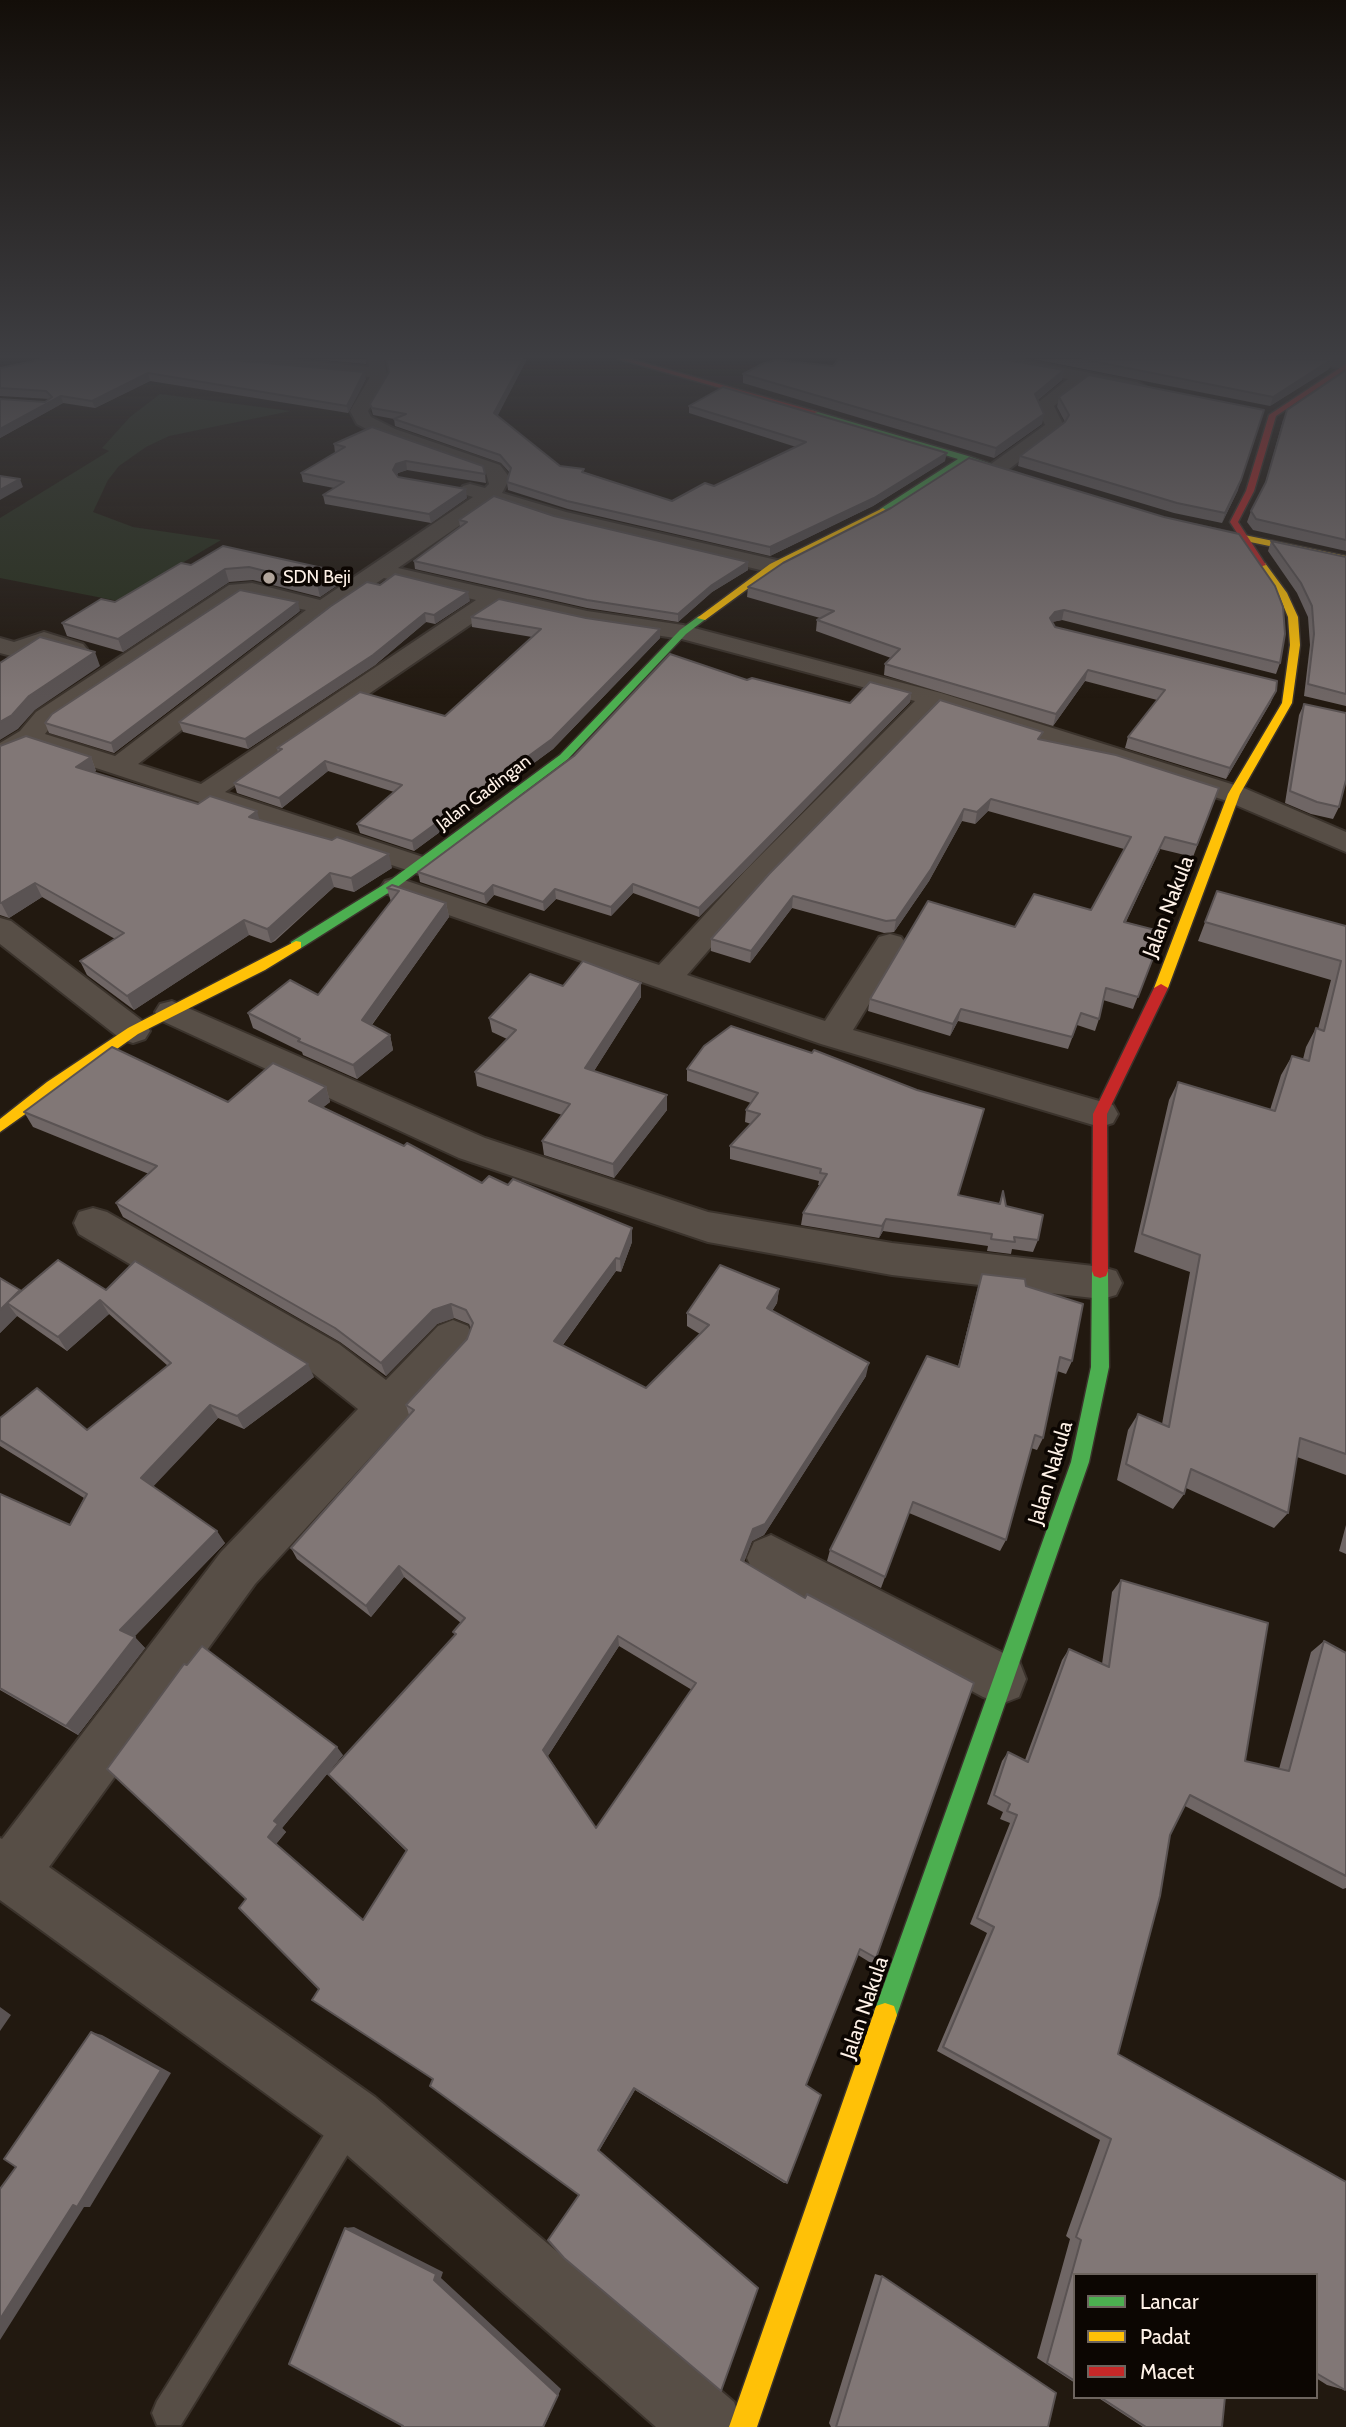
<!DOCTYPE html>
<style>
body{margin:0}
#map{position:relative;width:1346px;height:2427px;overflow:hidden;background:#221910;font-family:Cabin,sans-serif}
canvas{display:block}
.legend{position:absolute;left:1073px;top:2273px;width:245px;height:126px;box-sizing:border-box;background:#0c0602;border:2px solid #6d645e;margin:0;padding:9px 12px;list-style:none;font-size:21px;color:#fef1e7}
.legend li{display:flex;align-items:center;gap:14px;height:35px}
.legend b{width:35px;border:2px solid #6d645e}
</style>
<div id="map">
<canvas width="1346" height="2427"></canvas>
<ul class="legend">
<li><b style="height:9px;background:#4caf50"></b>Lancar</li>
<li><b style="height:9px;background:#ffc107"></b>Padat</li>
<li><b style="height:9px;background:#c62828"></b>Macet</li>
</ul>
</div>
<script>
const ctx = document.querySelector('canvas').getContext('2d');
ctx.lineJoin = 'round';
function fill(path, color) {
  ctx.fillStyle = color;
  ctx.fill(path, 'evenodd');
}
function shape(rows) {
  const path = new Path2D();
  for (const r of rows) {
    path.moveTo(r[0], r[1]);
    for (let i = 2; i < r.length; i += 2) path.lineTo(r[i], r[i + 1]);
  }
  return path;
}
function trace(path, color, width, dash) {
  ctx.strokeStyle = color;
  ctx.lineWidth = width;
  ctx.lineCap = dash ? 'butt' : 'round';
  ctx.setLineDash(dash || []);
  ctx.stroke(path);
}
function label(font, color, halo, rows, align = 'center') {
  ctx.font = font + ' Cabin,sans-serif';
  ctx.lineWidth = 7;
  ctx.setLineDash([]);
  ctx.textBaseline = 'middle';
  ctx.strokeStyle = halo;
  ctx.fillStyle = color;
  for (const [text, x, y, turn = 0] of rows) {
    ctx.save();
    ctx.translate(x, y);
    ctx.rotate((+turn || 0) * Math.PI / 180);
    ctx.textAlign = isNaN(turn) ? turn : align;
    if (halo) ctx.strokeText(text, 0, 0);
    ctx.fillText(text, 0, 0);
    ctx.restore();
  }
}
const green = shape([
 [160,394,291,411,169,436,146,447,119,466,108,480,93,512,133,527,221,540,118,601,0,578,0,518,109,451,102,448,130,417]
]);
const lane = shape([
 [350,2107,361,2111,365,2122,361,2133,181,2425,157,2425,152,2413,157,2401,339,2111,350,2107]
]);
const street = shape([
 [216,359,282,359,369,367,368,359,384,359,388,380,368,411,371,417,395,429,500,465,510,478,502,493,566,512,781,561,784,566,773,573,562,523,492,503,398,568,587,611,683,625,941,693,1244,788,1346,832,1346,852,1224,800,937,708,766,884,687,975,825,1021,879,937,890,934,901,937,906,944,853,1030,1113,1105,1118,1114,1113,1123,1100,1127,821,1044,385,893,381,887,385,881,396,878,407,881,659,965,744,872,915,701,682,639,587,625,499,605,225,792,429,859,434,865,429,871,419,874,32,747,0,762,0,743,20,731,36,712,229,585,252,583,320,600,473,497,463,494,460,490,463,486,470,484,485,488,489,484,486,473,381,437,357,424,350,411,370,377,224,364,216,359],
 [384,578,476,600,201,784,138,764,332,613,384,578],
 [242,597,306,610,115,756,45,734,54,722,242,597],
 [983,359,1018,359,1137,382,1146,387,1137,392,1085,382,1054,406,1064,426,1061,430,1005,472,998,474,991,472,988,468,991,464,1045,425,1036,404,1068,379,991,364,983,359],
 [1315,359,1346,360,1346,370,1317,363,1315,359],
 [44,632,83,644,87,649,83,654,75,656,45,647,15,657,0,653,0,638,14,642,44,632],
 [0,918,11,921,145,1023,150,1031,145,1039,133,1043,121,1039,0,944,0,918],
 [172,1001,485,1138,708,1212,892,1243,1102,1267,1116,1271,1122,1283,1116,1295,1102,1299,892,1275,708,1242,459,1158,160,1020,155,1012,160,1004,172,1001],
 [93,1208,107,1212,339,1344,386,1380,438,1326,453,1320,468,1326,474,1338,468,1350,255,1584,49,1867,375,2097,734,2402,744,2427,656,2427,331,2141,0,1900,0,1838,2,1839,221,1552,358,1409,309,1370,79,1234,74,1223,79,1212,93,1208],
 [771,1535,1019,1661,1026,1679,1019,1697,1001,1704,983,1697,754,1574,747,1558,754,1542,771,1535]
]);
const fast = shape([
 [811,410,968,456,1023,475,1019,477,966,461,886,513,880,513,880,509,958,459,811,414,811,410],
 [699,616,707,618,686,634,568,759,396,888,301,948,291,948,291,942,388,882,560,755,680,630,699,616],
 [1100,1264,1106,1266,1108,1271,1109,1367,1089,1462,897,2015,894,2024,885,2027,876,2024,873,2015,1071,1462,1091,1367,1092,1271,1094,1266,1100,1264]
]);
const slow = shape([
 [883,508,887,511,886,513,776,568,705,620,697,618,770,564,883,508],
 [1191,524,1346,556,1346,562,1188,529,1188,525,1191,524],
 [1259,563,1265,563,1287,593,1298,617,1300,645,1292,703,1240,794,1168,988,1161,992,1154,988,1228,794,1282,703,1290,645,1288,617,1279,595,1258,565,1259,563],
 [296,941,301,942,301,948,265,970,138,1034,0,1132,0,1119,47,1082,128,1028,296,941],
 [885,2003,894,2006,897,2015,757,2427,729,2427,873,2015,876,2006,885,2003]
]);
const jam = shape([
 [619,359,630,359,818,412,811,414,619,359],
 [1346,364,1346,369,1276,416,1254,491,1238,522,1266,565,1259,567,1230,522,1246,491,1269,415,1346,364],
 [1161,984,1168,988,1107,1114,1108,1271,1106,1276,1100,1278,1094,1276,1092,1271,1093,1114,1154,988,1161,984]
]);
const wall = shape([
 [313,359,367,359,366,364],
 [385,359,527,359,497,416,560,466,584,472,672,501,714,486,796,447,689,413,689,406,945,461,873,506,770,556,568,509,508,490,507,482,510,473,501,463,395,426,394,419,373,415,370,404,389,373],
 [1033,359,1332,359,1329,369,1270,406],
 [833,366,1062,380,1038,400,1042,424,994,458,743,383,743,374],
 [0,368,366,379,348,413,150,381,95,408,63,403,0,438,0,399,45,402,49,399,0,396],
 [1346,370,1346,551,1253,530,1247,522,1251,511,1265,484,1283,420],
 [1059,397,1238,490,1222,523,1174,513,1018,466,1020,456,1065,422,1057,407],
 [334,444,485,474,486,483,407,470,398,473,397,475,398,477,467,498,431,523,325,504,323,495,334,488,303,482,301,473,335,453],
 [891,508,1280,663,1276,674,1062,620,1052,622,1055,627,1271,702,1226,779,1125,748,1128,737,1157,700,1085,681,1053,726,884,675,885,664,891,658,816,631,817,620,820,618,747,597,748,587],
 [554,516,748,570,712,592,678,622,587,608,415,569,414,561,460,527,459,520],
 [1271,541,1346,557,1346,706,1304,696,1310,645,1308,617,1297,593,1268,551],
 [191,565,336,571,339,584,320,597,253,580,229,582,123,652,67,636,62,623,115,602],
 [380,585,470,601,435,624,426,622,375,665,248,749,183,732,179,722],
 [300,611,114,753,49,733,45,723],
 [471,617,660,638,553,749,414,851,360,833,357,824,394,792,328,771,282,808,237,793,234,783,278,752,277,748,445,716,532,637,472,627],
 [747,680,850,703,911,693,910,702,699,917,633,893,611,916,556,899,544,911,494,895,486,904,420,882,418,872],
 [1304,704,1339,807,1333,819,1311,814,1285,803,1299,715],
 [1041,740,1219,788,1193,857,1160,849,1126,922,1163,932,1133,1009,1103,1000,1099,1019,1095,1031,1077,1025,1068,1049,958,1021,950,1036,868,1011,870,999,1015,927,1091,910,1124,849,988,811,975,824,962,821,929,881,894,932,884,933,792,908,750,963,711,951,711,939],
 [0,746,91,757,96,771,94,772,198,804,260,820,392,868,354,892,334,887,275,941,271,943,249,935,134,1010,87,975,80,961,115,939,42,897,9,918,0,915],
 [387,888,446,903,449,917,372,1025,390,1035,393,1050,357,1079,303,1055,302,1052,253,1028,248,1013,318,995,391,902],
 [1217,891,1346,926,1346,1475,1297,1457,1288,1513,1274,1528,1186,1488,1184,1494,1173,1509,1117,1480,1128,1430,1138,1414,1162,1424,1190,1272,1134,1252,1169,1100,1178,1082,1270,1110,1281,1075,1292,1056,1303,1059,1306,1047,1316,1028,1318,1029,1331,980,1198,941],
 [641,983,641,997,594,1071,667,1110,614,1178,544,1155,542,1141,562,1115,477,1086,475,1072,507,1039,492,1032,489,1018,563,986],
 [704,1046,958,1195,999,1204,1003,1191,1006,1206,1038,1240,1033,1252,1012,1249,1011,1254,987,1251,988,1246,883,1231,879,1238,801,1225,803,1213,820,1185,818,1185,819,1181,730,1159,730,1146,751,1124,745,1122,746,1110,751,1103,687,1081,687,1069],
 [326,1087,330,1102,323,1107,482,1183,632,1242,621,1272,616,1271,563,1345,646,1388,700,1334,687,1326,687,1313,779,1289,777,1303,772,1311,866,1376,764,1535,752,1541,744,1562,876,1958,871,1963,858,1955,806,2085,787,2183,784,2183,635,2090,599,2151,579,2195,319,1989,246,1899,107,1769,343,1755,282,1828,286,1832,276,1844,363,1920,406,1851,335,1782,328,1774,455,1635,453,1632,461,1623,404,1577,371,1617,297,1559,291,1548,409,1415,406,1405,467,1339,471,1328,469,1324,454,1318,437,1324,386,1376,340,1342,123,1217,116,1203,149,1174,33,1127,24,1112,228,1102],
 [619,1646,692,1690,596,1828,548,1756],
 [982,1274,1026,1286,1072,1361,1066,1374,1057,1371,1043,1438,1037,1450,1031,1448,1006,1540,1000,1551,909,1513,881,1588,827,1561,830,1550,958,1366,978,1287],
 [0,1278,21,1291,106,1290,314,1377,244,1429,218,1418,153,1486,225,1543,134,1637,145,1648,78,1735,0,1690,0,1494,70,1525,84,1498,0,1446,0,1418,87,1430,168,1366,109,1314,67,1351,17,1316,0,1333],
 [1346,1525,1346,1554,1339,1551],
 [1121,1580,1268,1623,1245,1761,1279,1769,1311,1652,1324,1641,1346,1653,1346,1888,1343,1889,1185,1806,1170,1835,1160,1896,1118,2054,1346,2182,1345,2390,1327,2385,1316,2378,1316,2275,1075,2275,1075,2383,1037,2358,1070,2239,1066,2236,1100,2140,937,2051,987,1933,970,1924,1010,1823,1000,1819,1003,1812,987,1804,1002,1761,1008,1752,1025,1760,1062,1660,1069,1649,1102,1664,1112,1592],
 [875,2274,882,2276,1048,2427,831,2427,829,2423],
 [1097,2397,1225,2397,1222,2427,1143,2427]
]);
const shadedWall = shape([
 [523,359,527,359,495,421,494,413],
 [1332,359,1329,369,1270,406,1273,397],
 [1064,370,1062,380,1033,403,1035,394],
 [364,372,366,379,348,413,347,406],
 [148,373,150,381,95,408,92,401],
 [61,396,63,403,0,438,0,429],
 [1044,414,1042,424,994,458,996,448],
 [1261,420,1238,490,1222,523,1225,513],
 [947,453,945,461,873,506,770,556,770,547],
 [406,461,407,470,398,473,394,479,393,470,396,464],
 [20,479,23,487,0,500,0,490],
 [466,489,467,498,431,523,429,514],
 [748,562,748,570,712,592,678,622,678,614,712,585],
 [225,569,229,582,123,652,118,639],
 [336,571,339,584,320,597,317,584],
 [468,592,470,601,435,624,434,615],
 [298,602,300,611,114,753,111,743],
 [1064,610,1062,620,1052,622,1050,618,1055,612],
 [425,613,426,622,375,665,248,749,245,739],
 [660,629,660,638,553,749,414,851,412,841],
 [95,652,100,666,35,710,18,729,0,740,0,722,29,696],
 [1088,670,1085,681,1053,726,1056,714],
 [1276,691,1271,702,1226,779,1230,768],
 [911,693,910,702,699,917,699,908],
 [91,757,96,771,82,781,76,767],
 [325,761,328,771,282,808,279,798],
 [991,799,988,811,975,824,977,812],
 [964,809,962,821,929,881,894,932,896,920],
 [257,811,261,825,249,817],
 [1165,837,1160,849,1120,934,1124,922],
 [389,854,392,868,354,892,351,878],
 [330,873,334,887,271,943,267,929],
 [35,883,42,897,9,918,1,903],
 [633,884,633,893,611,916,611,907],
 [493,885,494,895,486,904,484,894],
 [555,889,556,899,544,911,543,902],
 [793,896,792,908,750,963,751,951],
 [446,903,449,917,365,1034,362,1020],
 [244,920,249,935,134,1010,127,996],
 [641,983,641,997,587,1082,585,1068],
 [961,1009,958,1021,950,1036,953,1024],
 [390,1035,393,1050,357,1079,353,1065],
 [326,1087,330,1102,314,1115,309,1101],
 [667,1095,667,1110,614,1178,613,1164],
 [886,1219,883,1231,879,1238,882,1226],
 [632,1228,632,1242,621,1272,620,1259],
 [616,1258,616,1271,556,1354,554,1341],
 [779,1289,777,1303,765,1322,767,1308],
 [100,1300,109,1314,67,1351,58,1337],
 [7,1303,17,1316,0,1333,0,1310],
 [451,1304,454,1318,437,1324,386,1376,381,1363,433,1310],
 [869,1363,866,1376,764,1535,752,1541,740,1571,741,1560,753,1529],
 [308,1364,314,1377,244,1429,237,1416],
 [210,1405,218,1418,150,1490,141,1478],
 [217,1531,225,1543,131,1640,120,1630],
 [399,1566,404,1577,371,1617,366,1606],
 [618,1636,619,1646,546,1759,543,1750],
 [135,1637,145,1648,78,1735,66,1726],
 [337,1747,343,1755,282,1828,286,1832,276,1844,268,1837,274,1821],
 [0,2007,11,2015,0,2031],
 [91,2032,102,2035,171,2073,90,2207,84,2207,0,2340,0,2319],
 [634,2088,635,2090,599,2151,598,2150],
 [354,2227,443,2272,441,2278,561,2389,544,2427,345,2228]
]);
const building = shape([
 [43,359,222,359,364,372,347,406,148,373,92,401,61,396,0,429,0,399,45,402,52,397,46,391,0,388,0,368,43,359],
 [386,359,523,359,494,413,560,466,584,469,582,472,672,501,705,483,714,486,806,442,689,406,723,387,947,453,874,498,770,547,567,501,507,482,511,468,500,455,394,419,406,414,372,408,370,404,389,372,386,359],
 [839,359,1002,359,1064,370,1035,394,1044,414,996,448,743,374,764,363,777,360,833,366,839,359],
 [1082,359,1332,359,1273,397,1082,359],
 [1346,370,1346,540,1256,519,1251,511,1266,482,1287,410,1346,370],
 [1089,375,1264,410,1241,480,1225,513,1177,503,1020,456,1065,422,1069,415,1059,397,1089,375],
 [372,427,483,466,485,474,406,461,396,464,393,470,398,477,466,489,429,514,323,495,344,482,301,473,345,447,334,444,372,427],
 [969,458,1164,517,1239,534,1275,586,1283,607,1285,634,1280,663,1064,610,1055,612,1050,618,1055,627,1277,681,1276,691,1230,768,1128,737,1165,690,1088,670,1056,714,885,664,900,649,817,620,834,611,748,587,783,563,891,508,969,458],
 [0,476,20,479,0,490,0,476],
 [494,496,554,516,748,562,712,585,678,614,587,600,414,561,467,522,459,520,494,496],
 [1271,541,1346,557,1346,694,1308,684,1314,634,1312,606,1301,583,1271,541],
 [223,546,336,571,317,584,249,567,225,569,118,639,62,623,101,599,115,602,181,563,191,565,223,546],
 [395,574,468,592,434,615,425,613,373,655,245,739,179,722,331,606,367,582,380,585,395,574],
 [240,590,298,602,111,743,45,723,52,714,240,590],
 [499,599,586,618,660,629,552,739,412,841,357,824,402,785,325,761,279,798,234,783,282,749,277,748,360,692,445,716,541,629,471,617,499,599],
 [40,637,95,652,29,696,12,715,0,722,0,663,40,637],
 [670,654,747,680,752,678,850,703,870,682,911,693,699,908,633,884,611,907,555,889,543,902,493,885,484,894,418,872,574,756,670,654],
 [940,700,1043,732,1038,739,1116,755,1219,788,1197,845,1165,837,1124,922,1163,932,1138,997,1106,988,1099,1019,1081,1013,1072,1037,961,1009,953,1024,870,999,928,901,1015,927,1034,894,1091,910,1131,837,991,799,977,812,964,809,931,869,896,920,886,921,793,896,751,951,711,939,769,874,940,700],
 [1304,704,1346,713,1346,780,1339,807,1317,802,1290,791,1304,704],
 [26,736,91,757,76,767,198,804,210,796,257,811,249,817,332,840,337,837,389,854,351,878,330,873,270,927,267,929,244,920,127,996,80,961,124,933,35,883,1,903,0,903,0,746,26,736],
 [392,885,446,903,362,1020,390,1035,353,1065,298,1041,300,1039,248,1013,290,980,318,995,399,891,387,888,392,885],
 [1217,891,1346,926,1346,1454,1300,1438,1288,1513,1191,1469,1184,1494,1126,1464,1138,1414,1169,1427,1200,1255,1142,1234,1178,1082,1275,1111,1292,1056,1309,1061,1316,1028,1324,1031,1341,961,1205,922,1217,891],
 [583,961,641,983,585,1068,667,1095,613,1164,542,1141,570,1104,475,1072,516,1030,489,1018,530,974,563,986,583,961],
 [731,1026,812,1053,814,1050,917,1090,984,1109,958,1195,1000,1204,1003,1191,1006,1206,1043,1215,1038,1240,1014,1237,1015,1242,991,1239,992,1234,886,1219,882,1226,803,1213,827,1174,820,1173,821,1169,730,1146,760,1114,746,1110,758,1093,687,1069,704,1046,731,1026],
 [112,1047,228,1102,273,1063,326,1087,309,1101,404,1146,407,1143,482,1183,489,1176,508,1185,513,1179,632,1228,620,1259,616,1258,554,1341,646,1388,709,1325,687,1313,720,1265,779,1289,767,1308,869,1363,765,1524,753,1529,741,1560,805,1598,807,1594,974,1683,876,1958,860,1949,806,2085,821,2095,787,2183,634,2088,598,2150,758,2288,721,2391,564,2258,548,2240,579,2195,430,2086,433,2079,312,2000,319,1989,239,1908,246,1899,107,1769,184,1664,187,1665,202,1646,337,1747,274,1821,278,1824,268,1837,363,1920,407,1850,328,1774,456,1634,453,1632,465,1618,399,1566,366,1606,291,1548,414,1410,406,1405,467,1339,473,1323,466,1310,451,1304,433,1310,381,1363,335,1328,116,1203,157,1166,24,1112,112,1047],
 [618,1636,696,1683,596,1828,543,1750,618,1636],
 [58,1260,106,1290,135,1261,308,1364,237,1416,210,1405,141,1478,217,1531,120,1630,135,1637,66,1726,0,1688,0,1494,70,1525,87,1494,0,1440,0,1418,37,1388,87,1430,171,1363,100,1300,58,1337,7,1303,58,1260],
 [982,1274,1025,1279,1026,1286,1083,1304,1072,1361,1060,1357,1043,1438,1035,1435,1006,1540,913,1502,885,1577,830,1550,927,1356,959,1367,982,1274],
 [0,1278,20,1290,0,1310,0,1278],
 [1121,1580,1268,1623,1245,1761,1289,1771,1324,1641,1346,1653,1346,1876,1190,1795,1170,1835,1160,1896,1118,2054,1346,2182,1345,2390,1316,2373,1316,2275,1075,2275,1075,2381,1047,2363,1081,2240,1076,2237,1111,2139,943,2047,994,1927,977,1918,1017,1815,1007,1811,1010,1804,994,1795,1008,1752,1028,1762,1069,1649,1109,1667,1121,1580],
 [91,2032,161,2070,77,2207,73,2205,0,2319,0,2189,16,2167,4,2159,91,2032],
 [345,2228,436,2274,434,2280,558,2395,543,2427,402,2427,403,2426,289,2364,345,2228],
 [882,2276,1056,2393,1048,2427,836,2427,882,2276],
 [1100,2397,1225,2397,1222,2427,1146,2427,1100,2397]
]);
const markers = [
 [269,578,7,"#b1a59c"]
];
const farPoinames = [
 ["SDN Beji",283,578]
];
const farStreetnames = [
 ["Jalan Gadingan",484,793,-37]
];
const streetNames = [
 ["Jalan Nakula",1169,907,-69],
 ["Jalan Nakula",1051,1473,-73],
 ["Jalan Nakula",865,2008,-71]
];
fill(green, '#29311d');
trace(lane, '#3b332c', 4);
trace(street, '#3b332c', 4);
trace(fast, '#3b332c', 3);
trace(slow, '#3b332c', 3);
trace(jam, '#3b332c', 3);
fill(lane, '#574e46');
fill(street, '#574e46');
fill(fast, '#4caf50');
fill(slow, '#ffc107');
fill(jam, '#c62828');
fill(wall, '#6f6665');
fill(shadedWall, '#5a5353');
fill(building, '#817776');
trace(building, '#5a5353', 2);
const sky = ctx.createLinearGradient(0, 0, 0, 699);
sky.addColorStop(0, '#130e09');
sky.addColorStop(0.51, '#3e3e42');
sky.addColorStop(1, '#3e3e4200');
ctx.fillStyle = sky;
ctx.fillRect(0, 0, 1346, 699);
for (const [x, y, r, color] of markers) {
  const dot = new Path2D();
  dot.arc(x, y, r, 0, 2 * Math.PI);
  ctx.fillStyle = color;
  ctx.fill(dot);
  trace(dot, '#0c0602', 2.5);
}
label('18px', '#fef1e7', '#0c0602', farPoinames, 'left');
label('18px', '#fef1e7', '#0c0602', farStreetnames);
label('21px', '#fef1e7', '#0c0602', streetNames);
</script>
